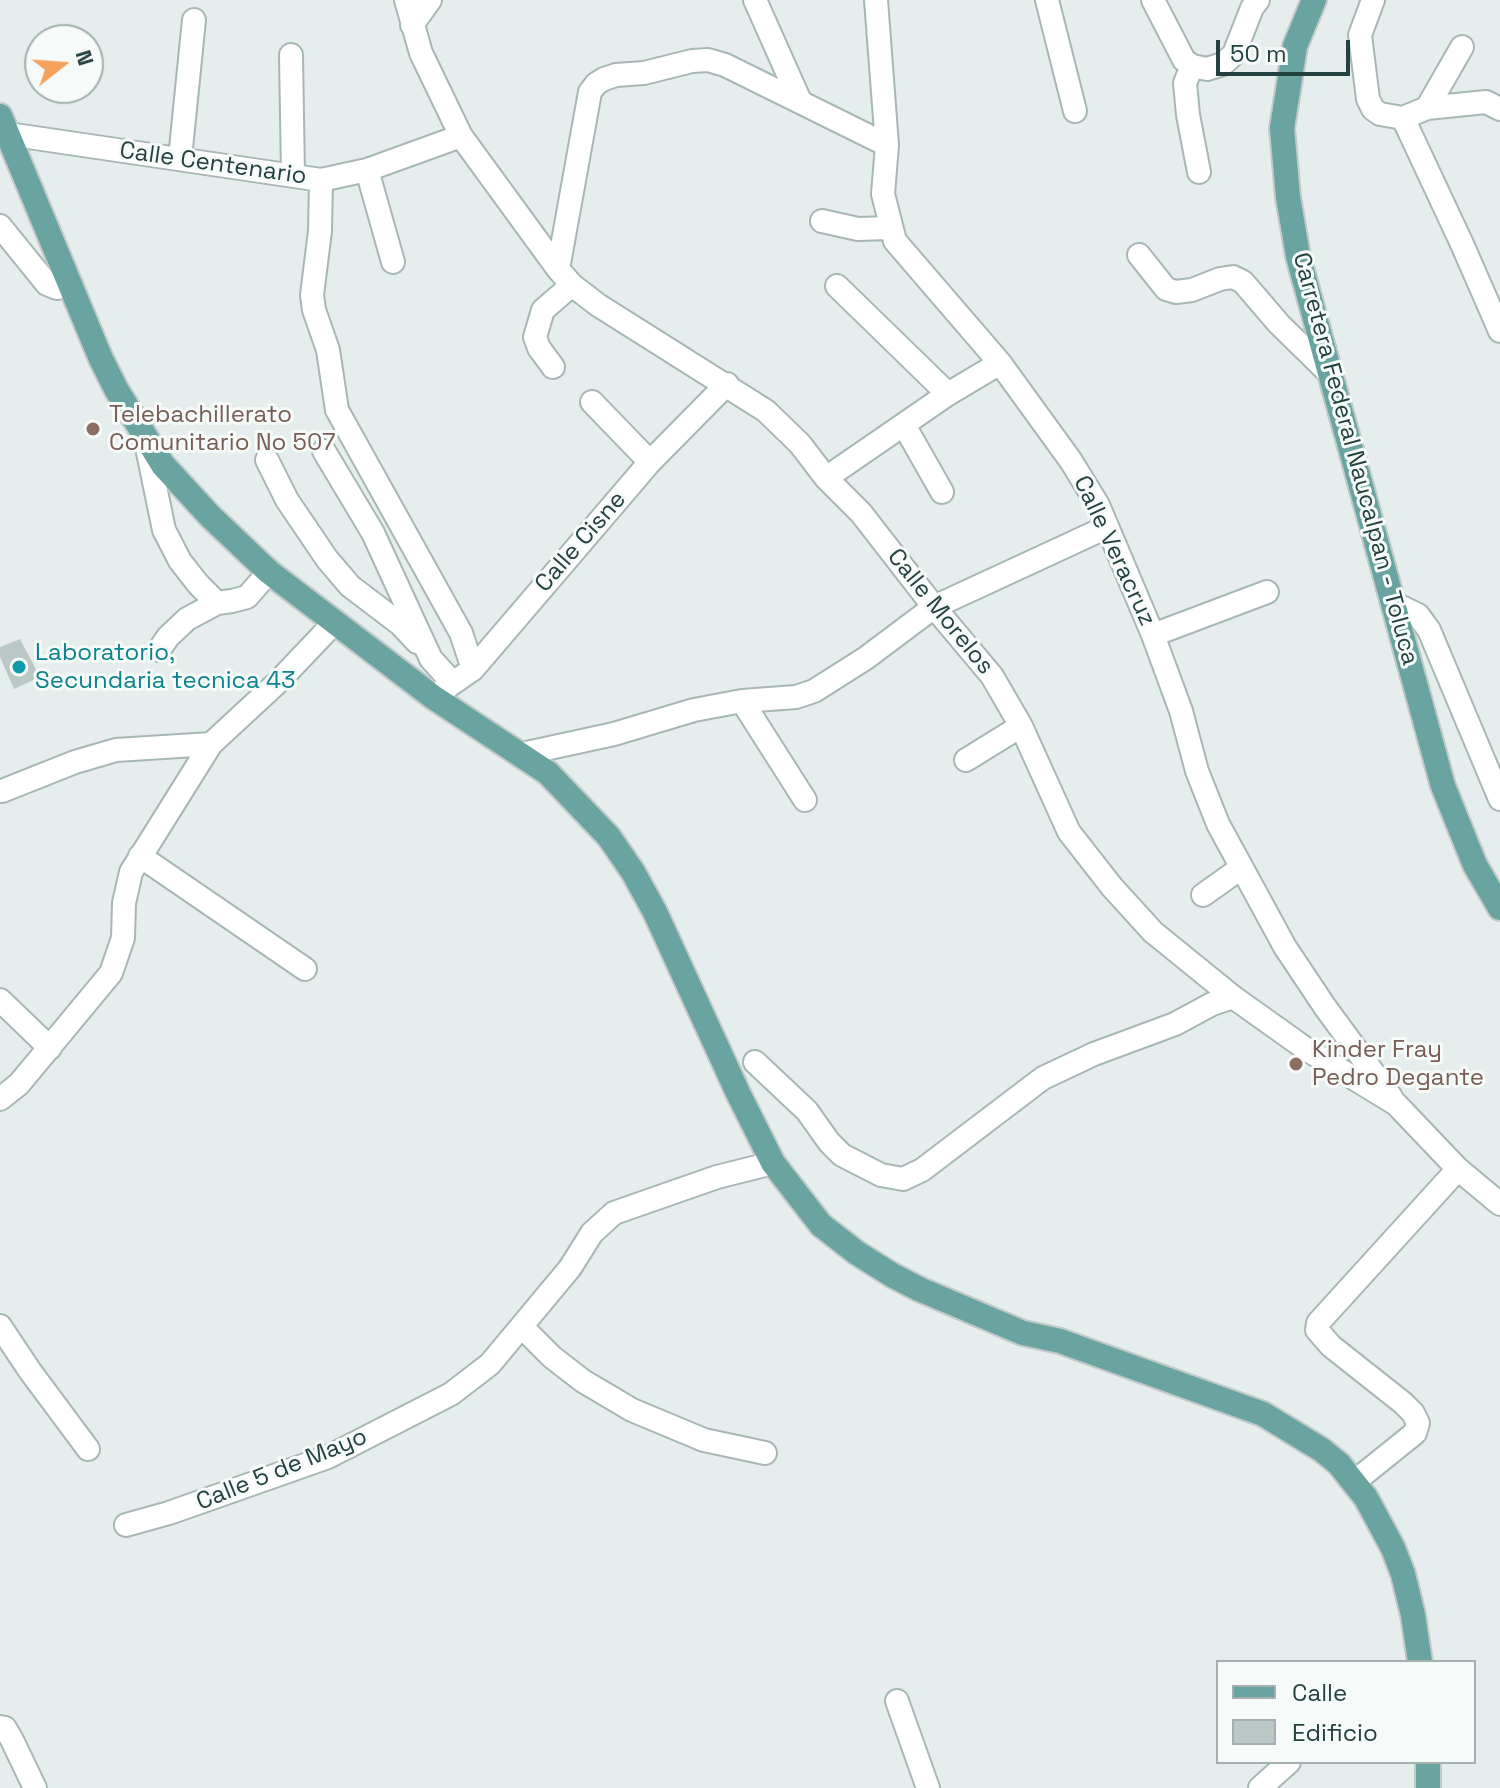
<!DOCTYPE html>
<style>
body{margin:0}
#map{position:relative;width:1500px;height:1788px;overflow:hidden;background:#e5eeec;font-family:"Space Grotesk",sans-serif}
canvas{display:block}
.legend{position:absolute;left:1216px;top:1660px;width:260px;height:104px;box-sizing:border-box;background:#f6faf9;border:2px solid #a2b0af;margin:0;padding:10px 14px;list-style:none;font-size:24px;color:#23413f}
.legend li{display:flex;align-items:center;gap:16px;height:40px}
.legend b{width:40px;border:2px solid #a2b0af}
.north{position:absolute;left:24px;top:24px;width:80px;height:80px;box-sizing:border-box;background:#f6faf9;border:2px solid #a2b0af;border-radius:50%;rotate:73deg;font-size:22px;font-weight:700;line-height:32px;text-align:center;color:#23413f}
.north::after{content:'';display:block;margin:auto;width:28px;height:36px;background:#f4a25d;clip-path:polygon(50% 0,100% 100%,50% 72%,0 100%)}
.scale{position:absolute;left:1216px;top:40px;width:134px;height:36px;box-sizing:border-box;border:4px solid #23413f;border-top:0;padding-left:10px;font-size:24px;line-height:28px;white-space:nowrap;color:#23413f;-webkit-text-stroke:6px #f6faf9;paint-order:stroke}
</style>
<div id="map">
<canvas width="1500" height="1788"></canvas>
<ul class="legend">
<li><b style="height:10px;background:#69a4a1"></b>Calle</li>
<li><b style="height:22px;background:#bac9c6"></b>Edificio</li>
</ul>
<div class="north">N</div>
<div class="scale">50 m</div>
</div>
<script>
const ctx = document.querySelector('canvas').getContext('2d');
ctx.lineJoin = 'round';
function fill(path, color) {
  ctx.fillStyle = color;
  ctx.fill(path, 'evenodd');
}
function shape(rows) {
  const path = new Path2D();
  for (const r of rows) {
    path.moveTo(r[0], r[1]);
    for (let i = 2; i < r.length; i += 2) path.lineTo(r[i], r[i + 1]);
  }
  return path;
}
function trace(path, color, width, dash) {
  ctx.strokeStyle = color;
  ctx.lineWidth = width;
  ctx.lineCap = dash ? 'butt' : 'round';
  ctx.setLineDash(dash || []);
  ctx.stroke(path);
}
function label(font, color, halo, rows, align = 'center') {
  ctx.font = font + ' "Space Grotesk",sans-serif';
  ctx.lineWidth = 6;
  ctx.setLineDash([]);
  ctx.textBaseline = 'middle';
  ctx.strokeStyle = halo;
  ctx.fillStyle = color;
  for (const [text, x, y, turn = 0] of rows) {
    ctx.save();
    ctx.translate(x, y);
    ctx.rotate((+turn || 0) * Math.PI / 180);
    ctx.textAlign = isNaN(turn) ? turn : align;
    if (halo) ctx.strokeText(text, 0, 0);
    ctx.fillText(text, 0, 0);
    ctx.restore();
  }
}
const building = shape([
 [20,639,40,677,14,689,0,657,0,647]
]);
const minor = shape([
 [406,0,421,53,461,136,558,269,572,285,598,305,766,411,800,444,826,478,861,513,934,607,992,676,1021,726,1069,832,1112,887,1153,932,1233,997,1306,1049,1396,1104,1458,1169,1500,1204],
 [755,0,800,101],
 [876,0,887,145,883,194,895,241,1000,363,1071,461,1098,505,1153,635,1181,711,1197,771,1218,824,1285,947,1325,1007,1391,1097],
 [1047,0,1075,111],
 [1153,0,1184,60,1192,66,1207,69,1223,64,1234,54,1252,8,1258,0],
 [1373,0,1360,35,1368,99,1373,109,1380,114,1403,118],
 [412,25,430,0],
 [291,55,293,175],
 [1192,66,1185,83,1188,115,1199,172],
 [1427,108,1462,47],
 [1403,118,1462,244,1500,331],
 [1403,118,1427,108,1486,102,1500,109],
 [8,134,321,180,367,170,461,136],
 [180,158,194,20],
 [367,170,393,262],
 [321,180,320,231,312,295,314,310,328,350,337,410,461,633,473,669],
 [822,221,858,229,889,228],
 [0,226,47,284,57,288,69,284],
 [1139,255,1166,289,1176,292,1192,290,1220,279,1233,277,1243,282,1279,324,1328,372],
 [558,269,590,92,596,84,604,79,616,75,644,73,692,61,708,60,725,65,887,145],
 [837,286,948,394],
 [553,367,539,348,535,337,543,310,572,285],
 [592,402,650,462],
 [904,425,942,492],
 [145,438,164,530,180,561,198,584,217,603,232,601,247,597,269,572],
 [324,451,373,533,431,659,453,683],
 [267,460,287,500,327,559,350,586,400,624,417,642],
 [826,478,948,394,1000,363],
 [1395,604,1418,615,1429,630,1500,799],
 [1153,635,1267,592],
 [159,650,168,637,187,619,217,603],
 [433,697,473,669,650,462,727,384],
 [742,701,805,800],
 [522,754,614,734,694,710,742,701,796,697,814,691,866,658,934,607,1107,527],
 [966,760,1021,726],
 [2,791,75,762,116,750,211,744],
 [140,856,305,969],
 [1203,895,1241,868],
 [0,1000,50,1048],
 [755,1062,807,1111,829,1142,842,1155,881,1175,903,1179,922,1170,1043,1078,1094,1054,1175,1024,1212,1004,1233,997],
 [0,1099,19,1084,111,973,123,938,124,903,131,872,211,744,278,682,334,623],
 [0,1326,30,1371,88,1449],
 [522,1327,552,1357,583,1381,632,1410,704,1440,765,1453],
 [1354,1482,1415,1433,1418,1423,1413,1413,1403,1403,1331,1346,1317,1330,1318,1323,1458,1169],
 [126,1525,169,1513,328,1457,451,1394,490,1364,570,1268,592,1233,614,1213,717,1177,773,1163],
 [897,1701,928,1788],
 [0,1727,5,1728,12,1740,35,1788],
 [1260,1788,1289,1762]
]);
const major = shape([
 [1314,0,1295,46,1282,128,1288,197,1298,256,1443,786,1475,865,1500,908],
 [0,116,101,359,116,389,163,465,210,516,269,572,433,697,548,773,609,837,633,872,655,912,738,1093,773,1163,821,1225,857,1253,892,1275,919,1289,1023,1333,1060,1341,1263,1414,1322,1450,1339,1464,1366,1498,1393,1548,1403,1574,1413,1615,1420,1662],
 [1428,1762,1428,1788]
]);
const markers = [
 [93,429,8,"#8d6e63"],
 [19,667,8,"#0f9aa8"],
 [1296,1064,8,"#8d6e63"]
];
const streetNames = [
 ["Calle Centenario",213,164,8],
 ["Carretera Federal Naucalpan - Toluca",1355,459,75],
 ["Calle Cisne",581,542,-49],
 ["Calle Veracruz",1114,551,65],
 ["Calle Morelos",940,612,51],
 ["Calle 5 de Mayo",282,1470,-22]
];
const educationNames = [
 ["Telebachillerato",109,415],
 ["Comunitario No 507",109,443],
 ["Kinder Fray",1312,1050],
 ["Pedro Degante",1312,1078]
];
const cultureNames = [
 ["Laboratorio,",35,653],
 ["Secundaria tecnica 43",35,681]
];
fill(building, '#bac9c6');
trace(minor, '#a7b7b5', 26);
trace(major, '#c1cac9', 28);
trace(minor, '#fff', 22);
trace(major, '#69a4a1', 24);
for (const [x, y, r, color] of markers) {
  const dot = new Path2D();
  dot.arc(x, y, r, 0, 2 * Math.PI);
  ctx.fillStyle = color;
  ctx.fill(dot);
  trace(dot, '#f6faf9', 3);
}
label('24px', '#23413f', '#f6faf9', streetNames);
label('24px', '#785e54', '#f6faf9', educationNames, 'left');
label('24px', '#0d838f', '#f6faf9', cultureNames, 'left');
</script>
